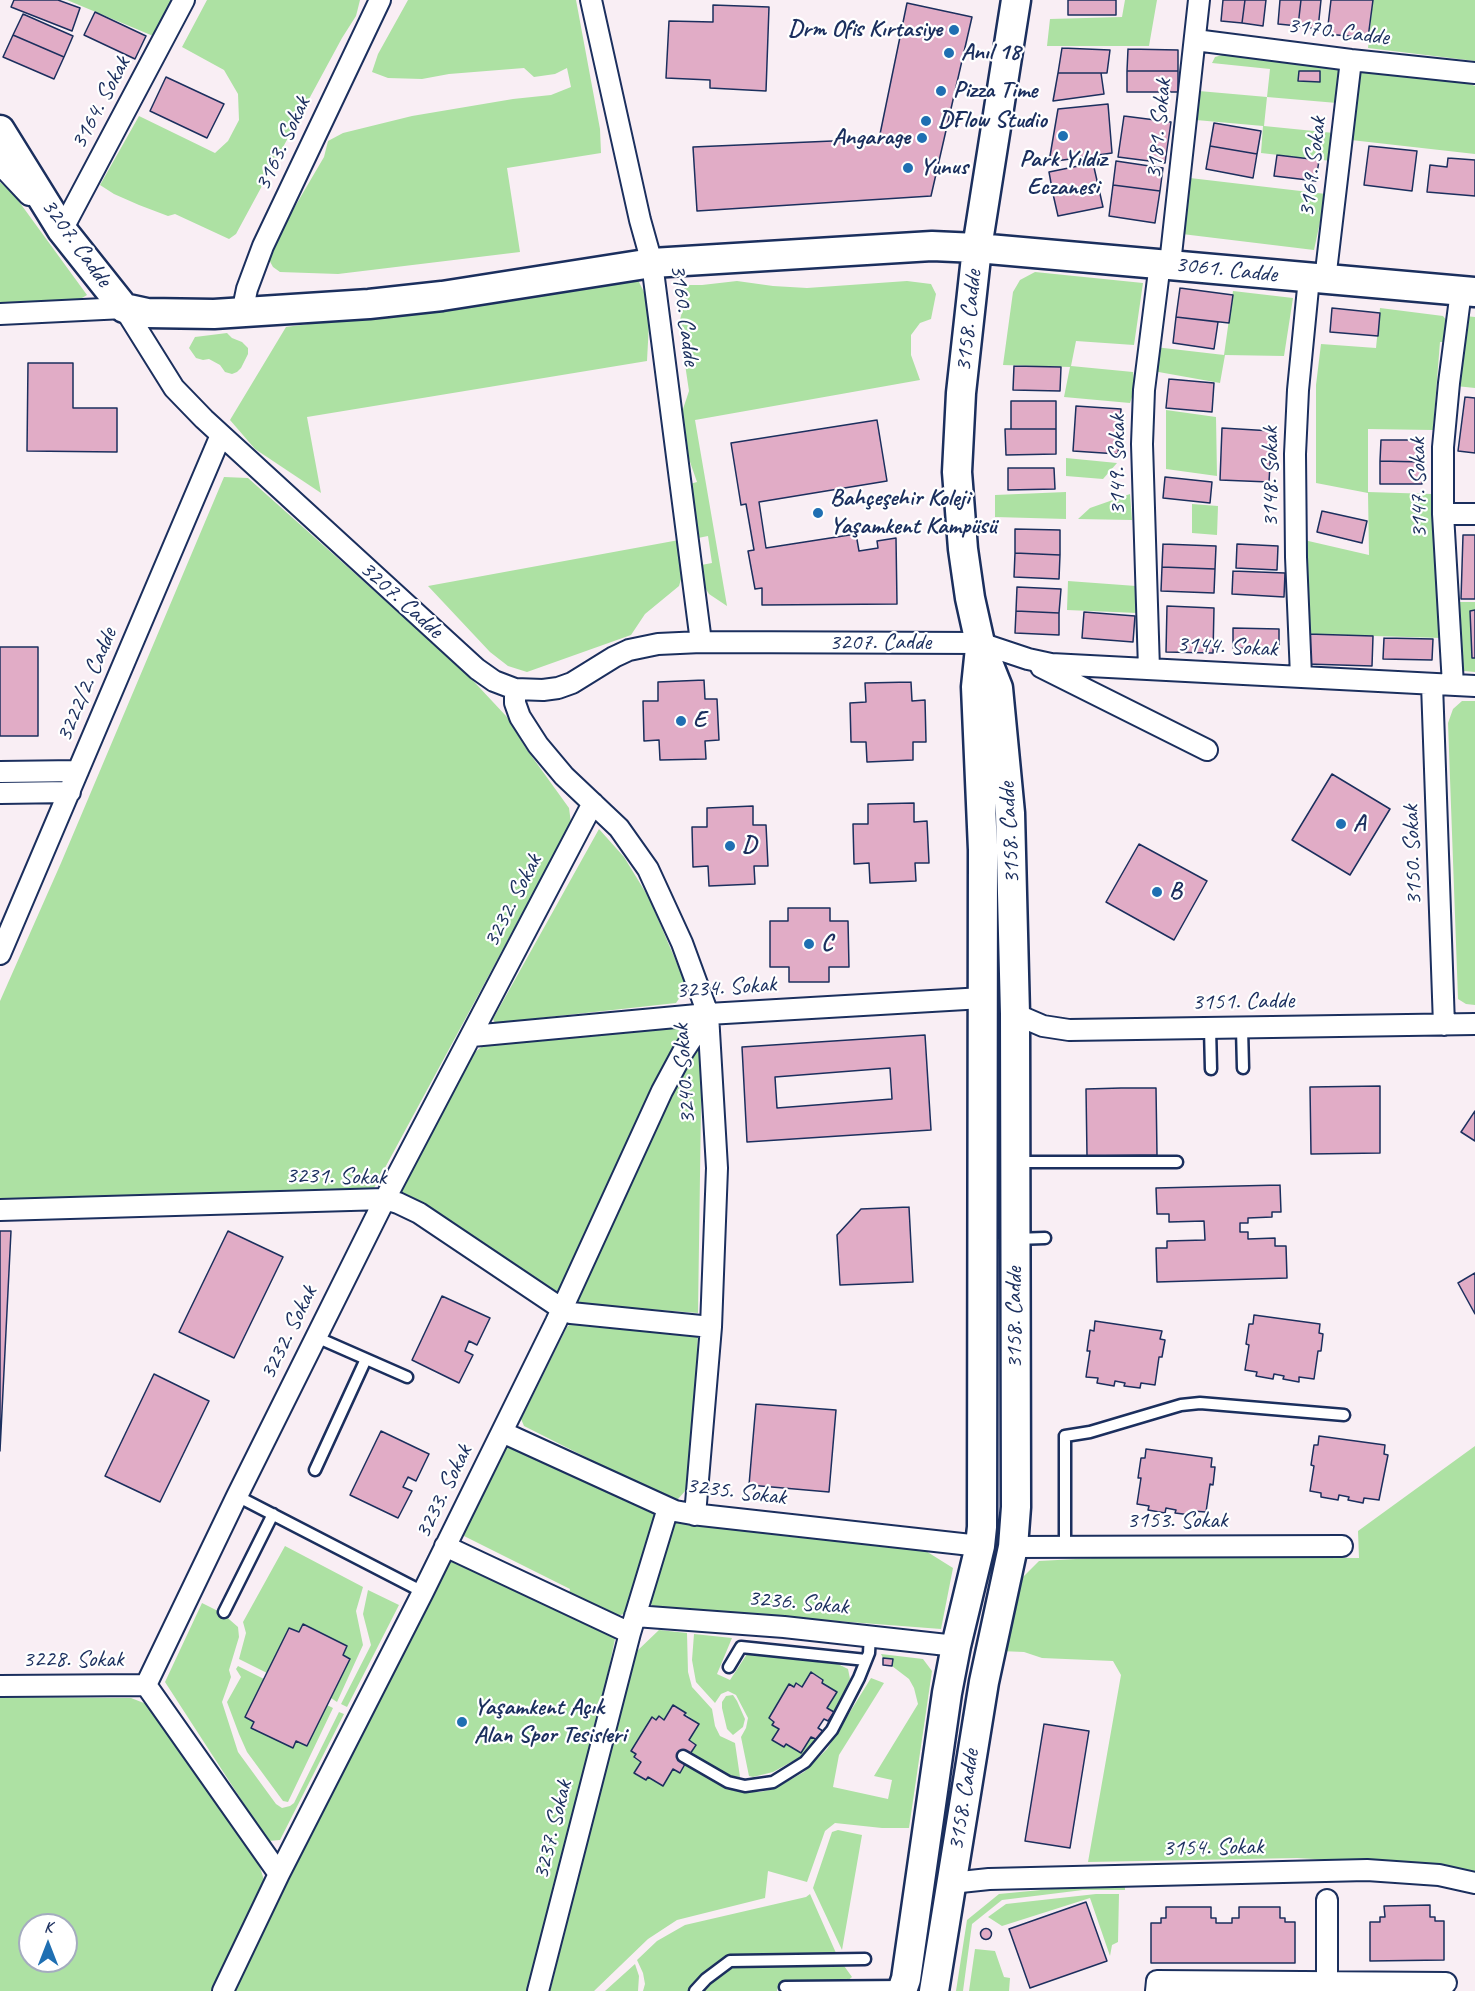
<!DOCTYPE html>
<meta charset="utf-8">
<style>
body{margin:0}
#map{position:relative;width:1475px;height:1991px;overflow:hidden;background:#f9eef4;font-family:Caveat,sans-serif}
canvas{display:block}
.north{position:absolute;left:18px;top:1913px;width:60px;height:60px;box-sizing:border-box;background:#fff;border:2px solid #a4acbf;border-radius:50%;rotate:0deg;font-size:16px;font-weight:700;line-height:24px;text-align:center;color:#1b2f5e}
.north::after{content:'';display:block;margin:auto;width:21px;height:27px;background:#1f6fb2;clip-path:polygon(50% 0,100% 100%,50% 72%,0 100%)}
</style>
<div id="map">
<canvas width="1475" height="1991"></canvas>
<div class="north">K</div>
</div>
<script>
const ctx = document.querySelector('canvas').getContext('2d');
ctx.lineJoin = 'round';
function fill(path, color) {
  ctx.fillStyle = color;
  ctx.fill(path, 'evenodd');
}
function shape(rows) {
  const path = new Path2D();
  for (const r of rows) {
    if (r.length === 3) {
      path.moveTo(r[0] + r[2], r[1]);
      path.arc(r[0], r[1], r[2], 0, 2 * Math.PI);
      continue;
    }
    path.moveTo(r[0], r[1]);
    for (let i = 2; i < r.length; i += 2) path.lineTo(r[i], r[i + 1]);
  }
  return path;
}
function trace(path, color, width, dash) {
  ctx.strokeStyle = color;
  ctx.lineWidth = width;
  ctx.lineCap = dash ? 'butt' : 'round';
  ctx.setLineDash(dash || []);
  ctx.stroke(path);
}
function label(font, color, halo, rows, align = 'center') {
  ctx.font = font + ' Caveat,sans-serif';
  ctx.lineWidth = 4.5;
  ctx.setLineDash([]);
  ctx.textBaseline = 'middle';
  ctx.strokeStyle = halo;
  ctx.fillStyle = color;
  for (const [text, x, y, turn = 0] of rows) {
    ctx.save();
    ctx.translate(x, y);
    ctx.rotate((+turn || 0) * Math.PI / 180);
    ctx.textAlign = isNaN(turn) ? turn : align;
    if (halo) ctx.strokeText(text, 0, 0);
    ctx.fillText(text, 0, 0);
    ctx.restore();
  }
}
const green = shape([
 [67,0,177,0,158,38],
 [207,0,360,0,356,16,342,38,236,234,229,239,175,214,168,216,139,205,114,194,100,185,139,116,215,153,228,141,239,120,238,94,224,70,182,47],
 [408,0,576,0,600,129,601,153,507,168,520,252,338,274,280,272,273,267,268,258,273,238,290,215,324,157,328,141,343,133,412,116,513,99,551,95,571,87,567,68,555,74,534,77,524,68,449,74,422,79,388,78,372,72,378,54],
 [1125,0,1157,0,1149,46,1047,46,1050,19,1122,17],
 [1373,0,1475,0,1475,61,1368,48],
 [1226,54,1266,56,1338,69,1341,72,1337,103,1267,97,1264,126,1334,133,1331,161,1261,153,1263,126,1196,120,1199,91,1267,97,1270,69,1212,63,1215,57],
 [1363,72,1461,80,1475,86,1475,154,1351,140,1359,74],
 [1190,178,1326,194,1314,250,1182,234],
 [0,182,12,192,87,295,77,301,0,305],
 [1035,272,1143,283,1134,345,1076,341,1071,366,1133,372,1135,388,1130,403,1064,397,1070,367,1003,365,1013,292,1020,280],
 [638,280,650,304,647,361,307,417,321,493,255,449,230,420,286,327],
 [737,281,773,286,807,288,907,281,931,284,936,294,931,319,920,323,911,335,911,355,920,380,695,420,727,606,709,594,699,578,696,566,712,563,708,536,693,539,686,485,697,482,681,436,679,421,689,391,679,324,683,308,678,285,702,285],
 [1233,291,1293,298,1284,356,1225,355,1220,383,1153,371,1155,347,1224,355],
 [1380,308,1443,316,1447,321,1447,342,1440,342,1433,430,1368,429,1368,492,1432,494,1441,638,1308,634,1304,540,1369,555,1368,493,1316,483,1316,385,1321,344,1376,348],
 [1465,316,1475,317,1475,388,1456,386],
 [227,333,232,338,242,342,248,348,248,354,241,368,237,372,232,374,225,372,220,365,209,359,203,360,196,358,189,348,195,337],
 [1166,410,1216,417,1217,476,1166,469],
 [1066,458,1117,463,1103,479,1066,476],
 [224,477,248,478,464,671,507,717,525,747,569,808,571,823,373,1190,0,1202,0,1001,61,863],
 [1066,492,1066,519,995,517,995,495],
 [1130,494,1132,520,1078,519,1090,508],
 [1192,504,1218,506,1217,535,1192,533],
 [679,540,682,576,679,586,645,614,631,635,527,672,508,666,490,652,428,586],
 [1068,581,1136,586,1137,613,1067,610],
 [1456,602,1475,602,1475,672,1464,671,1462,665],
 [1462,701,1475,701,1475,1005,1466,1004,1458,999,1448,723,1453,709],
 [599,829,624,857,649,898,687,987,676,1003,495,1023,493,1019],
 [694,1022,702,1038,698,1313,581,1304,575,1299,555,1296,398,1193,475,1052,484,1045],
 [573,1322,698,1334,692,1462,687,1489,678,1499,673,1499,649,1489,524,1426,521,1419,567,1327],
 [509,1443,655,1512,624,1614,617,1616,569,1594,570,1589,462,1535],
 [1475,1446,1475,1877,1437,1866,1297,1858,1088,1862,1121,1675,1113,1661,1042,1658,1024,1652,1000,1651,1020,1580,1039,1561,1113,1557,1359,1558,1358,1531],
 [677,1520,921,1548,953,1568,941,1629,653,1607,648,1599,673,1524],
 [285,1546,363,1587,356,1611,363,1645,337,1702,331,1698,349,1659,343,1655,347,1646,303,1624,299,1632,289,1628,267,1673,239,1659,246,1633,243,1622],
 [451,1556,616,1634,592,1750,530,1991,234,1991,310,1834],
 [368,1590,399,1605,347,1707,341,1704,371,1645,363,1614],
 [202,1603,222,1613,238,1627,239,1637,229,1670,231,1677,222,1702,238,1752,276,1804,282,1808,290,1806,294,1803,339,1712,344,1714,280,1840,268,1841,165,1682],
 [659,1630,687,1633,688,1672,692,1687,712,1709,715,1726,720,1736,735,1743,740,1777,730,1776,690,1754,696,1745,689,1740,699,1724,673,1705,664,1720,659,1716,656,1720,652,1717,631,1751,636,1754,634,1758,641,1762,635,1772,648,1777,663,1786,673,1769,680,1773,685,1764,734,1791,760,1792,774,1789,804,1772,827,1749,871,1678,884,1683,839,1755,833,1787,888,1799,892,1780,874,1776,918,1704,914,1688,909,1679,892,1666,892,1659,883,1658,881,1654,923,1659,932,1671,909,1828,882,1828,835,1823,825,1831,807,1882,768,1871,765,1898,677,1920,648,1939,594,1991,550,1991,636,1652],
 [694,1634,732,1638,717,1674,730,1680,747,1654,838,1664,848,1669,850,1679,834,1712,827,1708,836,1692,822,1683,823,1680,811,1673,802,1687,797,1683,794,1687,789,1684,769,1718,774,1722,772,1725,779,1729,772,1740,784,1747,786,1744,801,1753,811,1737,818,1740,804,1755,773,1772,753,1777,749,1776,741,1737,746,1728,748,1718,736,1695,728,1691,721,1694,715,1703,696,1682,692,1660],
 [238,1666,264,1679,245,1717,293,1748,296,1741,307,1746,327,1705,333,1708,288,1802,283,1801,247,1752,239,1734,227,1702,241,1677,236,1669],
 [733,1695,737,1701,745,1719,743,1727,733,1735,727,1729,722,1708,722,1702,726,1696],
 [0,1697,131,1698,149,1705,258,1861,264,1880,213,1991,0,1991],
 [30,1925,66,1925,66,1961,30,1961],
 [838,1830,862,1835,842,1950,813,1888,832,1832],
 [1125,1885,1125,1890,1083,1890,1002,1900,972,1924,963,1991,956,1991,967,1920,999,1894,1083,1886],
 [810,1894,836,1953,729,1956,700,1976,688,1991,643,1991,645,1984,643,1973,637,1960,657,1941,685,1925,806,1897],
 [1096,1894,1119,1894,1118,1942,1112,1945,1110,1956,1090,1898,1002,1926,988,1917,1006,1904],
 [975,1949,995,1951,1004,1977,1010,1978,1009,1991,969,1991],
 [842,1963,852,1977,846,1982,779,1983,777,1991,699,1991,731,1966],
 [635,1964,639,1976,638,1991,605,1991]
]);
const building = shape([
 [14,0,58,0,80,8,72,31,11,7,14,0],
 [1068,0,1116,0,1116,15,1068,15,1068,0],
 [1223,0,1245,0,1242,23,1221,21,1223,0],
 [1245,0,1266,0,1263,26,1242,23,1245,0],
 [1280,0,1301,0,1298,26,1278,24,1280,0],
 [1301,0,1321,0,1318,29,1298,26,1301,0],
 [1331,0,1373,0,1368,38,1327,34,1331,0],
 [907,3,972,17,931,196,697,211,693,147,879,139,907,3],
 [713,5,769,7,766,91,710,88,710,80,666,78,669,21,713,22,713,5],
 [95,12,146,36,135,59,84,35,95,12],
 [23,14,73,36,64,57,13,35,23,14],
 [13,35,64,57,54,79,3,57,13,35],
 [1062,48,1110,50,1107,73,1058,73,1062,48],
 [1128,49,1178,50,1178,71,1127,71,1128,49],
 [1127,71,1178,71,1178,92,1127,92,1127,71],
 [1299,71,1320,71,1320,82,1298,81,1299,71],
 [1058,73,1101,73,1104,94,1053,101,1058,73],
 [166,77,224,104,207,138,150,111,166,77],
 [1108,104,1112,153,1049,162,1058,109,1108,104],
 [1124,116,1171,122,1165,163,1118,157,1124,116],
 [1214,123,1261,131,1257,154,1210,146,1214,123],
 [1210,146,1257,154,1253,178,1206,169,1210,146],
 [1369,146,1417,151,1412,191,1364,185,1369,146],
 [1277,155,1319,160,1316,181,1274,176,1277,155],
 [1448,158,1475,160,1475,196,1427,192,1430,165,1447,167,1448,158],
 [1116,161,1163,168,1160,191,1113,185,1116,161],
 [1093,163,1098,185,1053,194,1049,172,1093,163],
 [1098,185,1103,207,1058,216,1053,194,1098,185],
 [1113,185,1160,191,1155,223,1109,216,1113,185],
 [1180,288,1233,295,1229,323,1176,317,1180,288],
 [1332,308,1380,313,1378,336,1330,332,1332,308],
 [1176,317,1218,322,1214,349,1173,343,1176,317],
 [28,363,73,363,73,408,117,408,117,452,27,451,28,363],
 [1014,366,1061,367,1060,391,1013,390,1014,366],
 [1169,379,1214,383,1212,412,1166,408,1169,379],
 [1465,397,1475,398,1475,453,1458,451,1465,397],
 [1011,401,1056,401,1056,429,1011,429,1011,401],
 [1076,406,1121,409,1118,454,1073,451,1076,406],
 [877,420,887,481,759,502,766,548,856,534,859,551,878,548,877,541,896,538,897,604,762,605,762,588,755,589,748,551,754,550,746,504,741,505,731,443,877,420],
 [1222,428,1272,431,1269,482,1220,480,1222,428],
 [1005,429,1056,429,1056,454,1006,455,1005,429],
 [1381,440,1423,440,1422,462,1380,461,1381,440],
 [1380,461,1422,462,1422,484,1380,484,1380,461],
 [1008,468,1054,468,1055,489,1008,490,1008,468],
 [1165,477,1212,482,1210,503,1163,498,1165,477],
 [1322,511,1367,521,1362,543,1317,532,1322,511],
 [1015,529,1060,530,1060,555,1015,553,1015,529],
 [1463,535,1475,535,1475,599,1461,599,1463,535],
 [1163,544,1216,546,1215,569,1162,567,1163,544],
 [1237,544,1278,546,1277,570,1236,568,1237,544],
 [1015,553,1060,555,1059,579,1014,577,1015,553],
 [1162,567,1215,569,1214,593,1161,591,1162,567],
 [1233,571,1285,573,1284,597,1232,594,1233,571],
 [1017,587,1061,589,1059,613,1016,611,1017,587],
 [1167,606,1214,608,1213,653,1166,652,1167,606],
 [1475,610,1475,658,1472,658,1470,611,1475,610],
 [1016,611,1059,613,1059,635,1015,633,1016,611],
 [1084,612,1135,616,1133,642,1082,638,1084,612],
 [1233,628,1279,629,1279,649,1233,648,1233,628],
 [1308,634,1373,636,1372,666,1307,664,1308,634],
 [1384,638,1433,639,1432,660,1383,659,1384,638],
 [0,647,38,647,38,736,0,736,0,647],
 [704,680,705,699,717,699,719,740,705,741,706,759,660,760,659,740,644,741,643,701,658,701,658,682,704,680],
 [911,682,912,701,925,700,926,742,913,742,913,760,867,762,866,742,851,742,850,703,866,702,865,683,911,682],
 [1332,774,1390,809,1350,875,1292,840,1332,774],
 [914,803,914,822,927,821,929,863,915,863,916,881,870,883,869,863,854,864,853,824,868,824,868,804,914,803],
 [753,806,753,825,766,825,768,866,754,866,755,884,709,886,708,866,693,867,692,827,707,827,707,808,753,806],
 [1139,844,1207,881,1174,940,1106,902,1139,844],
 [788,908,830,908,830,921,848,921,849,967,829,967,829,982,789,982,789,967,770,967,770,921,788,921,788,908],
 [925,1035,931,1130,747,1142,742,1047,925,1035],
 [890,1068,892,1099,777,1108,775,1077,890,1068],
 [1380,1086,1380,1153,1311,1154,1310,1087,1380,1086],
 [1121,1088,1156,1088,1157,1155,1087,1156,1086,1089,1121,1088],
 [1475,1111,1475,1141,1461,1132,1475,1111],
 [1280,1185,1281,1212,1272,1212,1272,1217,1248,1218,1248,1223,1240,1223,1240,1232,1248,1232,1248,1239,1275,1238,1275,1246,1286,1246,1287,1278,1157,1282,1156,1248,1167,1248,1167,1241,1205,1240,1204,1221,1169,1222,1169,1214,1157,1214,1156,1188,1280,1185],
 [909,1207,913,1282,840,1285,837,1235,861,1209,909,1207],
 [0,1231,11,1231,0,1451,0,1231],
 [228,1231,283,1257,234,1358,179,1332,228,1231],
 [1475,1273,1475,1314,1458,1283,1475,1273],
 [442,1296,490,1318,477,1345,469,1341,465,1351,473,1355,459,1383,412,1360,442,1296],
 [1254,1315,1320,1324,1319,1333,1323,1334,1321,1351,1318,1351,1314,1379,1299,1377,1299,1382,1283,1379,1284,1376,1274,1374,1273,1379,1256,1376,1257,1372,1245,1370,1249,1345,1246,1344,1249,1324,1253,1324,1254,1315],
 [1095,1321,1162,1331,1160,1339,1165,1340,1162,1357,1159,1357,1155,1385,1141,1383,1140,1388,1124,1386,1125,1383,1115,1381,1114,1386,1097,1383,1098,1378,1086,1377,1090,1351,1087,1351,1090,1330,1094,1331,1095,1321],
 [154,1374,209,1401,160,1502,105,1476,154,1374],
 [756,1404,836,1410,829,1492,749,1485,756,1404],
 [381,1431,429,1454,416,1481,408,1477,403,1487,412,1491,398,1518,350,1495,381,1431],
 [1319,1436,1385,1445,1384,1454,1388,1455,1379,1500,1364,1498,1363,1503,1348,1500,1349,1497,1339,1495,1338,1500,1321,1497,1321,1493,1310,1491,1314,1466,1311,1465,1314,1445,1318,1445,1319,1436],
 [1146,1449,1212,1458,1211,1467,1215,1467,1213,1485,1210,1484,1206,1512,1192,1511,1191,1515,1175,1513,1176,1510,1166,1508,1165,1513,1148,1510,1149,1506,1137,1504,1141,1478,1138,1478,1141,1458,1145,1458,1146,1449],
 [303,1624,347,1646,343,1655,350,1659,307,1746,296,1741,293,1748,251,1728,254,1722,245,1717,289,1628,299,1632,303,1624],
 [883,1658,893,1659,892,1666,883,1665,883,1658],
 [811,1672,823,1680,822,1683,837,1692,827,1708,834,1712,828,1721,824,1719,818,1728,823,1731,818,1740,811,1737,801,1753,786,1744,784,1747,772,1740,779,1729,772,1725,774,1722,769,1718,789,1684,794,1687,796,1683,802,1687,811,1672],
 [673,1705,686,1713,684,1715,699,1724,689,1740,696,1745,690,1754,686,1751,680,1761,685,1764,680,1773,673,1769,663,1786,648,1777,646,1780,634,1773,641,1762,634,1757,636,1754,631,1751,652,1717,656,1720,659,1716,664,1720,673,1705],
 [1044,1724,1089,1731,1070,1848,1025,1841,1044,1724],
 [1086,1902,1107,1961,1030,1988,1009,1929,1086,1902],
 [1430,1905,1430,1917,1435,1917,1435,1921,1444,1921,1444,1960,1370,1961,1370,1922,1380,1922,1380,1917,1385,1917,1384,1906,1430,1905],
 [1166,1907,1211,1907,1211,1918,1216,1918,1216,1923,1232,1923,1232,1918,1239,1918,1239,1907,1280,1907,1280,1918,1285,1918,1285,1922,1295,1922,1295,1963,1151,1963,1151,1923,1161,1923,1161,1918,1166,1918,1166,1907],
 [986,1934,5.5]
]);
const lane = shape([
 [1210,1028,1211,1069],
 [1242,1028,1243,1068],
 [1015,1162,1177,1162],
 [1015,1239,1045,1238],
 [316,1337,407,1377],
 [315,1470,366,1359],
 [237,1496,423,1592],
 [1065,1546,1065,1436,1090,1432,1181,1405,1200,1403,1344,1415],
 [224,1612,273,1514],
 [729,1667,741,1647,866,1660],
 [683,1756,728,1782,745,1786,773,1782,805,1762,832,1730,859,1678,869,1653,870,1635],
 [785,1987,903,1986],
 [695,1991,706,1979,730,1961,865,1959]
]);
const street = shape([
 [591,0,640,220,652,263,701,642],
 [1195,40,1351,60,1475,73],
 [0,164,29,195],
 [56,223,62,230,184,0],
 [1170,264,1199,0],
 [1325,280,1351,60],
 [242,313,247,289,263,246,380,0],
 [0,314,124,308,174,388,204,419,477,669,494,681,515,689,543,690,558,688,572,683,614,657,629,650,658,644,701,642,980,643,1028,659,1051,664,1475,686],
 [1443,514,1475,514],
 [1041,667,1207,750],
 [1149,669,1142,444,1144,390,1160,263],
 [1301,676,1296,557,1295,454,1298,390,1309,278],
 [1432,684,1444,1025],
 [1453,685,1443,514,1443,447,1449,383,1461,291],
 [515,689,515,703,520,717,538,745,564,776,619,828,648,869,682,943,708,1014,717,1168,711,1327,695,1515],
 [0,772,78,771],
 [0,793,70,792],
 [0,954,221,435],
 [1015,1014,1043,1026,1069,1030,1475,1024],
 [472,1036,708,1014,983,998],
 [0,1210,385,1199,398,1203,419,1213,562,1309,571,1313,711,1327],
 [502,1432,675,1511,692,1514,980,1546],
 [445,1546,630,1633],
 [1013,1547,1342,1546],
 [635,1616,784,1627,956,1646],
 [0,1686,146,1685],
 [279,1874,146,1685,237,1496,385,1199,593,803],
 [951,1883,989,1879,1367,1870,1439,1875,1475,1883],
 [1327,1900,1327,1982],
 [223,1991,279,1874,423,1592,556,1322,662,1091,683,1052,708,1014],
 [538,1991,630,1633,668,1508],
 [1156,1991,1157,1981,1446,1983]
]);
const secondary = shape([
 [0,130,62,230,124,308,147,313,214,314,369,304,442,296,652,263,932,246,977,248,1475,292],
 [902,1991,906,1979,947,1693,956,1646,980,1546,982,1527,983,850,976,687,980,648],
 [934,1991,984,1682,1013,1547,1016,1507,1015,1014,1010,813,998,688,980,643,970,598,963,549,957,472,961,393,977,248,1016,0]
]);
const markers = [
 [954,30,6,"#1f6fb2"],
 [949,53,6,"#1f6fb2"],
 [941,91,6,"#1f6fb2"],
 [926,121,6,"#1f6fb2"],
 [1063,136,6,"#1f6fb2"],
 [922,138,6,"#1f6fb2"],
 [908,168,6,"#1f6fb2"],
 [818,513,6,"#1f6fb2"],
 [681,721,6,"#1f6fb2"],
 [1341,824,6,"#1f6fb2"],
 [730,846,6,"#1f6fb2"],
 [1157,892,6,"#1f6fb2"],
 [809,944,6,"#1f6fb2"],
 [462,1722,6,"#1f6fb2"]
];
const poiNames = [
 ["Drm Ofis Kırtasiye",942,30,"right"],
 ["Anıl 18",961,53],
 ["Pizza Time",953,91],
 ["DFlow Studio",938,121],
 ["Angarage",910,138,"right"],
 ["Park Yıldız",1063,160,"center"],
 ["Eczanesi",1063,188,"center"],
 ["Yunus",920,168],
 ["Bahçeşehir Koleji",830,499],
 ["Yaşamkent Kampüsü",830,527],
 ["E",693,721],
 ["A",1353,824],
 ["D",742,846],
 ["B",1169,892],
 ["C",821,944],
 ["Yaşamkent Açık",474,1708],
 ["Alan Spor Tesisleri",474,1736]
];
const streetNames = [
 ["3170. Cadde",1338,32,7],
 ["3164. Sokak",101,103,-62],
 ["3181. Sokak",1159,129,-84],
 ["3163. Sokak",283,144,-65],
 ["3169. Sokak",1313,167,-83],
 ["3207. Cadde",76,243,54],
 ["3061. Cadde",1226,270,6],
 ["3160. Cadde",684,315,82],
 ["3158. Cadde",969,321,-84],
 ["3149. Sokak",1118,465,-90],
 ["3148. Sokak",1271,477,-90],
 ["3147. Sokak",1419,488,-91],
 ["3207. Cadde",401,600,42],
 ["3207. Cadde",880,643],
 ["3144. Sokak",1227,647,3],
 ["3222/2. Cadde",87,685,-67],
 ["3158. Cadde",1010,833,-93],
 ["3150. Sokak",1413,855,-92],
 ["3232. Sokak",513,901,-63],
 ["3234. Sokak",726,988,-4],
 ["3151. Cadde",1243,1002,-1],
 ["3240. Sokak",685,1074,-94],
 ["3231. Sokak",336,1177,1],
 ["3158. Cadde",1015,1318,-90],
 ["3232. Sokak",289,1333,-64],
 ["3233. Sokak",444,1492,-64],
 ["3235. Sokak",736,1492,7],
 ["3153. Sokak",1177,1521],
 ["3236. Sokak",798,1603,5],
 ["3228. Sokak",73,1660],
 ["3158. Cadde",964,1800,-81],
 ["3237. Sokak",553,1830,-76],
 ["3154. Sokak",1213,1848,-1]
];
fill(green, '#ade1a3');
fill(building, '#e1acc6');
trace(building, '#1b2f5e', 1.5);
trace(lane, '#1b2f5e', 15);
trace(street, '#1b2f5e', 24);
trace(secondary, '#1b2f5e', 33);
trace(lane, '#fff', 10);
trace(street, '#fff', 20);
trace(secondary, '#fff', 28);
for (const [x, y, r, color] of markers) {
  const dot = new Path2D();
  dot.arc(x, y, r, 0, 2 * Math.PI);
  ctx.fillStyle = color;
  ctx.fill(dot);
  trace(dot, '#fff', 2);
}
label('bold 24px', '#1b2f5e', '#fff', poiNames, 'left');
label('24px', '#1b2f5e', '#fff', streetNames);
</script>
